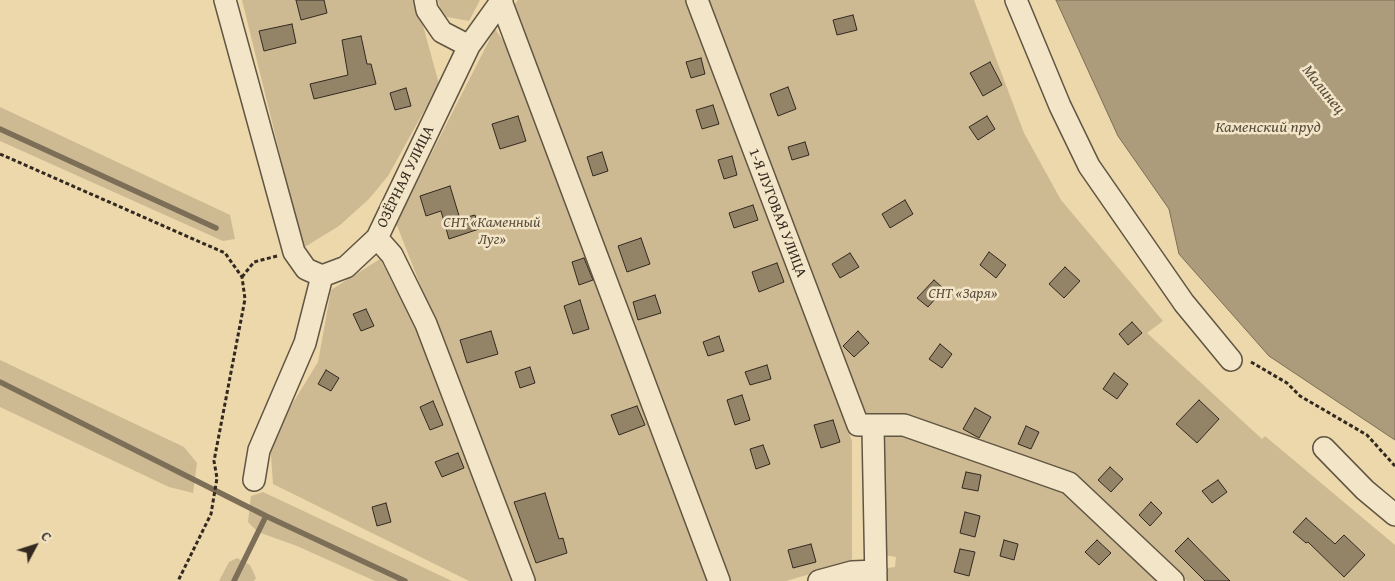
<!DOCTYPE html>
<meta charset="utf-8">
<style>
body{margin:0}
#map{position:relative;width:1395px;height:581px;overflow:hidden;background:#ecd8ab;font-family:"Gentium Book Plus",serif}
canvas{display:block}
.north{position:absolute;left:10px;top:521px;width:50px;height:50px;-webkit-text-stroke:4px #f3e6c8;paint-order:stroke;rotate:50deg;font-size:14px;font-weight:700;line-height:20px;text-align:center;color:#332920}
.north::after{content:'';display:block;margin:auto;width:18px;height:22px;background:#332920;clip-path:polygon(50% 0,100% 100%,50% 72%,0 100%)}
</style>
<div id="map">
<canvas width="1395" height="581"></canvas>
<div class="north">С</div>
</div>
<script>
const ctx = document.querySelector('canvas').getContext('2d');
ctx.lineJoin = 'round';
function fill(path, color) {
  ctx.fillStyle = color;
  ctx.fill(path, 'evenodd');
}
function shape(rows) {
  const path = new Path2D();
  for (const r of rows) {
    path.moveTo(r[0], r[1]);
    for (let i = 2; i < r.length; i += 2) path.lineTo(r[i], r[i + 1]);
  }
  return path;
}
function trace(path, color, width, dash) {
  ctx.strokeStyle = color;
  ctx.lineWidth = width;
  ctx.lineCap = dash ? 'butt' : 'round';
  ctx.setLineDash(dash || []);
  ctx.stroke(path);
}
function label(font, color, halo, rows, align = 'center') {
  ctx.font = font + ' "Gentium Book Plus",serif';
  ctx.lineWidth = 5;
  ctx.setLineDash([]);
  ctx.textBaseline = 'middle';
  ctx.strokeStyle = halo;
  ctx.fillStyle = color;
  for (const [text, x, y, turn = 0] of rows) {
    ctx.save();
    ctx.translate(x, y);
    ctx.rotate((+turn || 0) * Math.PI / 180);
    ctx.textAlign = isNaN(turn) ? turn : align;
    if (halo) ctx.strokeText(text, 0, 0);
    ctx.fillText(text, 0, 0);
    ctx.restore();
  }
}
const green = shape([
 [242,0,416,0,439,84,388,176,369,199,339,226,303,248],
 [438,0,480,0,469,21,442,16],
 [518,0,692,0,852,441,852,562,786,581,728,581,513,7],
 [709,0,974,0,1024,133,1061,200,1163,321,1147,333,1262,439,1265,436,1395,545,1395,581,1187,581,1073,477,864,421],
 [495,29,522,67,711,581,536,581,396,223],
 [0,107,230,215,235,239,223,241,0,141],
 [380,259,411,320,416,321,517,581,469,581,273,484,270,440,318,362,331,290],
 [0,360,184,447,197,463,193,493,169,487,0,407],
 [899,433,1068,490,1164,581,886,581,887,568,895,567,896,557,884,555,884,435],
 [263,492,452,581,375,581,297,546,258,532,248,522,251,496],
 [237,558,250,565,256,578,254,581,219,581,229,562]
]);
const water = shape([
 [1056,0,1395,0,1395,440,1269,356,1179,254,1169,209,1118,136,1056,0]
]);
const stream = shape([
 [0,129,216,228],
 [0,382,266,516,405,581],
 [234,581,266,516]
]);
const building = shape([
 [296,0,324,0,327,13,301,20,296,0],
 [853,15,857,30,837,35,833,20,853,15],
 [292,24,296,43,264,51,259,31,292,24],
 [361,36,367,64,371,64,376,84,314,99,310,84,348,75,342,40,361,36],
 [701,58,705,74,691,78,686,62,701,58],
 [990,62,1002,85,983,96,970,73,990,62],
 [788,87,796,109,778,116,770,94,788,87],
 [406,88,411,106,395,110,390,93,406,88],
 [713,105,719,124,702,129,696,110,713,105],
 [518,116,526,141,500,149,492,124,518,116],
 [987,116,995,129,978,140,969,127,987,116],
 [805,142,809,155,792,160,788,147,805,142],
 [602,152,608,171,593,176,587,157,602,152],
 [732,156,737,175,724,179,718,160,732,156],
 [450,186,460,219,475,215,479,229,449,239,441,211,426,216,420,196,450,186],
 [905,200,913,214,890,228,882,214,905,200],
 [753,205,758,220,734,228,729,213,753,205],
 [641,238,650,264,627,272,618,246,641,238],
 [989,252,1006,265,996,278,980,265,989,252],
 [850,253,859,267,840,278,832,264,850,253],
 [584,258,593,280,579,285,572,262,584,258],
 [777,263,784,282,759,292,752,272,777,263],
 [1065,267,1080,281,1064,298,1049,284,1065,267],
 [934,280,944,289,928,307,917,298,934,280],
 [655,295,661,313,638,320,633,302,655,295],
 [580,300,589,329,573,334,564,306,580,300],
 [366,309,374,326,361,331,353,314,366,309],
 [1132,322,1142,333,1128,345,1119,334,1132,322],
 [491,331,498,354,467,363,460,340,491,331],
 [858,331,869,343,854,357,843,346,858,331],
 [719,336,724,351,708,356,703,342,719,336],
 [940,344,952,354,942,368,929,359,940,344],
 [767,365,771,379,750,385,745,372,767,365],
 [530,367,535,383,520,388,515,372,530,367],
 [326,370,339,378,331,391,318,384,326,370],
 [1114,373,1128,384,1117,399,1103,389,1114,373],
 [742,395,750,420,735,425,727,400,742,395],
 [1199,400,1219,419,1197,443,1176,424,1199,400],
 [433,401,443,425,430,430,420,407,433,401],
 [637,406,645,425,619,435,611,415,637,406],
 [975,408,991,417,979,438,963,429,975,408],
 [833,420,840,442,821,448,814,425,833,420],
 [1026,426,1039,432,1031,449,1018,444,1026,426],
 [763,445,770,464,756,469,750,449,763,445],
 [458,453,464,468,442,477,435,462,458,453],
 [1110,467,1123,479,1111,492,1098,480,1110,467],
 [966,472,981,475,978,491,962,488,966,472],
 [1218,480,1227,492,1212,503,1202,491,1218,480],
 [545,493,559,539,563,538,567,553,536,563,514,502,545,493],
 [1151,502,1162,513,1150,526,1139,515,1151,502],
 [386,503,391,522,377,526,372,507,386,503],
 [965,512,980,516,975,537,960,533,965,512],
 [1306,518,1335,544,1344,535,1365,555,1344,577,1308,542,1306,543,1293,532,1306,518],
 [1188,538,1230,581,1205,581,1175,551,1188,538],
 [1004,540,1018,544,1014,560,1000,556,1004,540],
 [1097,540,1111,553,1099,565,1085,552,1097,540],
 [811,544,816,562,793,568,788,550,811,544],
 [960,549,975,552,969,576,954,572,960,549]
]);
const path = shape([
 [0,154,225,253,242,277,245,299,214,461,217,478,211,514,178,581],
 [242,277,254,262,277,256],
 [1251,362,1287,383,1300,396,1367,435,1395,466]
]);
const minor = shape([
 [225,0,294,252,306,269,322,276],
 [425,0,427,10,442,32,469,46],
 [697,0,858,425,904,425,1069,483,1173,581],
 [1016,0,1060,106,1089,166,1184,303,1231,360],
 [501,1,719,581],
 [377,238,392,255,426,324,524,581],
 [322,276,346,267,377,238,469,46,502,0],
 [873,427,876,581],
 [1324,448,1365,490,1395,515],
 [254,480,259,450,305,343,322,276],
 [819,581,852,572,876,571]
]);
const streetNames = [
 ["ОЗЁРНАЯ УЛИЦА",406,177,-64],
 ["1-Я ЛУГОВАЯ УЛИЦА",777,213,69]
];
const parkNames = [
 ["СНТ «Каменный",492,223],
 ["Луг»",492,240],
 ["СНТ «Заря»",963,294]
];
const waterNames = [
 ["Малинец",1323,90,51],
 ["Каменский пруд",1268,128]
];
fill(green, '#cdba93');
fill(water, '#ad9c7c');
trace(water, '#7c6e57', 1);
trace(stream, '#7c6e57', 5.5);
fill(building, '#938468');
trace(building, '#332920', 1);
trace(minor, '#615543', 24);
trace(path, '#332920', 3, [4, 2.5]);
trace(minor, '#f3e6c8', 21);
label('15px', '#332920', '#f3e6c8', streetNames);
label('italic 15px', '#5a4d3d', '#f3e6c8', parkNames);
label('italic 16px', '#584c3c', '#f3e6c8', waterNames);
</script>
